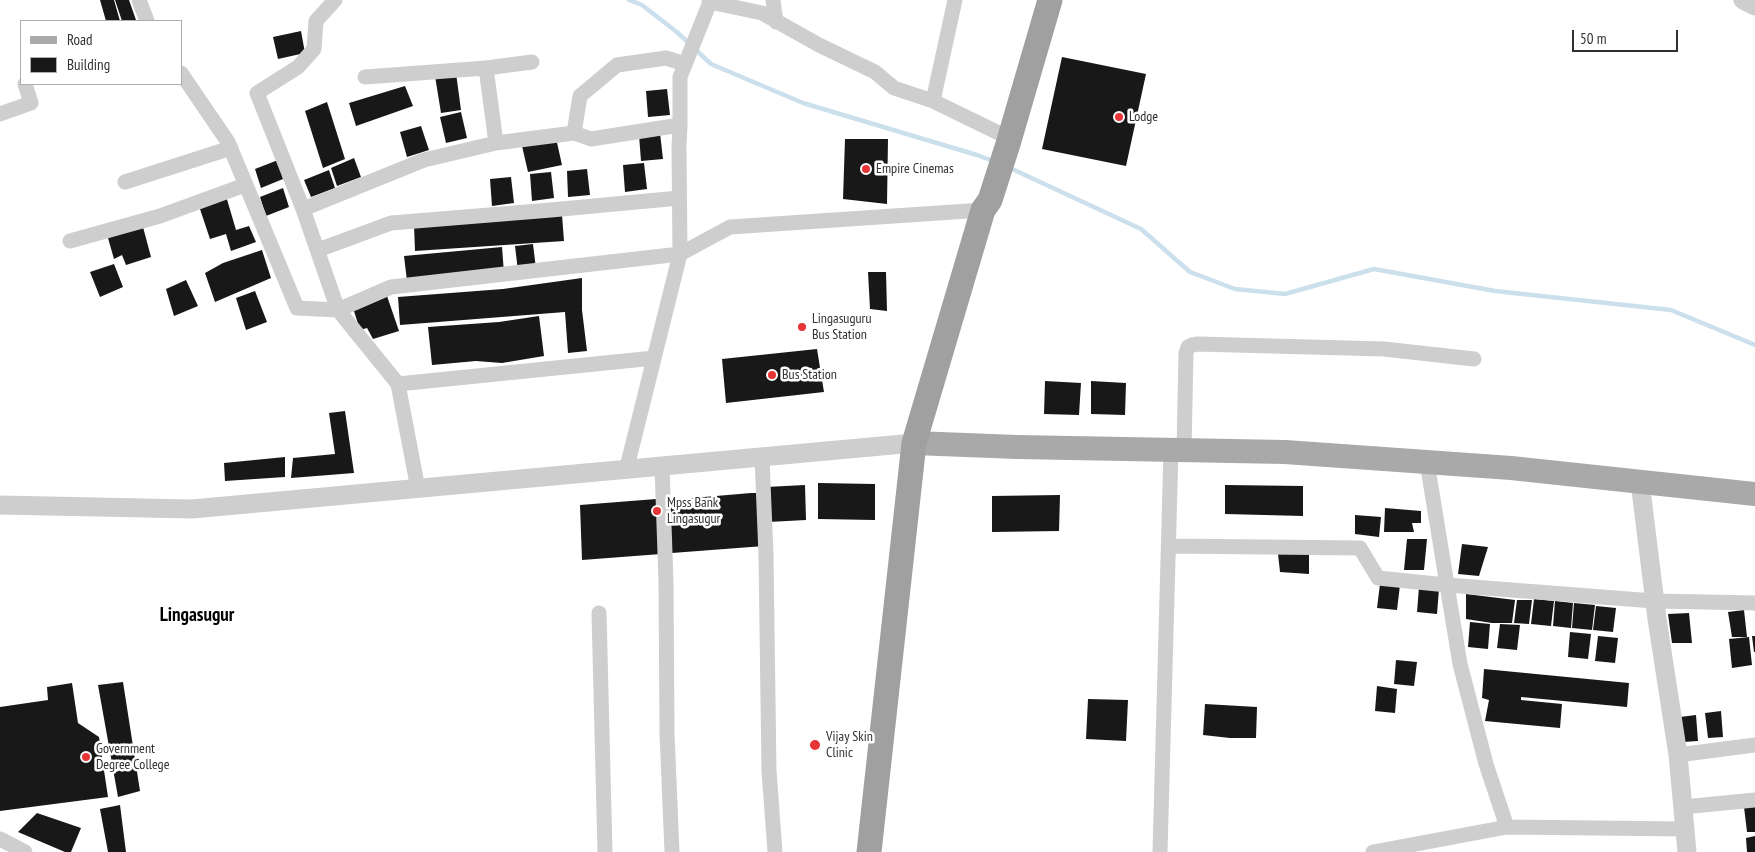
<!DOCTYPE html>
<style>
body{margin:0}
#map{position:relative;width:1755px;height:852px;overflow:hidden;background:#fff;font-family:"PT Sans Narrow",sans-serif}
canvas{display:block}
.legend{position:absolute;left:20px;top:20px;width:162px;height:65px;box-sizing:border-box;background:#fff;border:1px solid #adadad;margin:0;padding:6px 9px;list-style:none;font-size:15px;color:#313131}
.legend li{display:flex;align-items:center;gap:10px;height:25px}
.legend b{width:25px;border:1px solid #adadad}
.scale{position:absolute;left:1572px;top:30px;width:106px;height:22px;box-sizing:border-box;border:2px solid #313131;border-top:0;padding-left:6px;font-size:15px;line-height:18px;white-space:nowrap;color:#313131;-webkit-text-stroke:4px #fff;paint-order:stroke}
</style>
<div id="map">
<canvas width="1755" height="852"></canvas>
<ul class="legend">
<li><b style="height:6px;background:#a9a9a9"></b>Road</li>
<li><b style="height:14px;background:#181818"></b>Building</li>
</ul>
<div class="scale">50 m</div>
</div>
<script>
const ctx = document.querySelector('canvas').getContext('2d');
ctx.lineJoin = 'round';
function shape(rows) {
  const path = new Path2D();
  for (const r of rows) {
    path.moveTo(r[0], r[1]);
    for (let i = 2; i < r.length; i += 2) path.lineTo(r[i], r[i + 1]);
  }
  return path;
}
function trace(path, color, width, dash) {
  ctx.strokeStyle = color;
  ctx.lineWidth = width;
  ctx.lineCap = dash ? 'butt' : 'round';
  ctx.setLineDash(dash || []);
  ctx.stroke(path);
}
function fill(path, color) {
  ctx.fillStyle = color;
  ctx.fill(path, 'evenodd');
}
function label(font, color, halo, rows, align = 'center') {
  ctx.font = font + ' "PT Sans Narrow",sans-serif';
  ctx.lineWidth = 5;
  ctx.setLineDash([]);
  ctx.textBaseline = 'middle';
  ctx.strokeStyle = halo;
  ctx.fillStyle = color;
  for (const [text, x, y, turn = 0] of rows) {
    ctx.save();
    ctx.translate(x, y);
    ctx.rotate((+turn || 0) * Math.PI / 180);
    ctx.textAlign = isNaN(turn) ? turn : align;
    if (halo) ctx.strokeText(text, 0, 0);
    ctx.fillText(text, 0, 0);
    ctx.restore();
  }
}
const stream = shape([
 [629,0,642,5,678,33,711,64,803,103,977,155,993,161],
 [1010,168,1141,229,1190,272,1235,289,1285,294,1374,269,1495,291,1671,310,1755,345]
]);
const building = shape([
 [100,0,114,0,120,21,106,21],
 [115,0,129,0,136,20,122,21],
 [301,31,305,53,278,59,273,37],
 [1062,57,1146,74,1126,166,1042,149],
 [456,73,461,110,441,113,435,76],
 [405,86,413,106,356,126,349,103],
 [667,89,670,115,648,117,646,91],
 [327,102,345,159,323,168,305,111],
 [461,112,467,138,446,143,440,117],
 [421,126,429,150,407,157,400,132],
 [660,133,663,159,641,161,639,135],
 [556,138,562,165,528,172,522,146],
 [845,139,888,139,887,204,843,199],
 [354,158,361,177,337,186,331,168],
 [278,160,283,179,261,188,255,169],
 [644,163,647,189,625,192,623,165],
 [587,169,590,195,568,197,567,171],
 [329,170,335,188,311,197,304,180],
 [551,172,554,198,532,201,530,174],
 [511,177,514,203,492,206,490,179],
 [283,188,289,207,266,216,260,197],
 [226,196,236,230,249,226,256,242,231,251,226,234,210,239,199,206],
 [562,215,564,241,415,251,414,225],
 [143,227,151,257,126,265,122,255,114,259,108,238],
 [533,244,536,269,518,271,515,246],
 [502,247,504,273,407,281,404,256],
 [262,250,271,278,215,302,205,273,223,263],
 [114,264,123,287,100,297,90,272],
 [868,272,886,272,887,311,870,309],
 [582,278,582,310,587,351,568,353,565,312,400,325,398,297,503,289],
 [186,280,198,306,174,316,166,289],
 [255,291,267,322,246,330,236,298],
 [387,296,399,331,373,339,367,328,360,330,353,308],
 [539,316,544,356,502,363,476,361,432,365,428,327,499,322],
 [817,349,824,392,726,403,722,359],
 [1045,381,1081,383,1079,415,1044,414],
 [1091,381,1126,383,1125,415,1091,414],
 [345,411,354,473,291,478,293,458,335,454,329,413],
 [285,457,285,477,225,481,224,463],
 [818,483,875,484,875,520,818,519],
 [805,485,806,520,768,522,766,487],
 [1225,485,1303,486,1303,516,1225,514],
 [751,493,760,493,764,546,672,553,669,500],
 [1060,495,1059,531,992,532,992,496],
 [656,499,661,554,582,560,580,505],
 [1385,508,1421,511,1421,523,1412,523,1414,532,1384,532],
 [1355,515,1381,517,1379,537,1355,534],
 [1407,539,1427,539,1424,570,1404,570],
 [1462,544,1488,547,1479,576,1458,574],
 [1309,553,1309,574,1280,572,1278,554],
 [1380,584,1400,585,1397,610,1377,608],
 [1419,587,1439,589,1437,614,1417,612],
 [1466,594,1515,600,1512,623,1492,623,1466,619],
 [1534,599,1554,601,1551,626,1531,624],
 [1517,600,1532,600,1529,624,1514,623],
 [1555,601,1573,603,1571,628,1553,626],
 [1574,603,1595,605,1592,630,1572,628],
 [1596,606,1616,608,1613,632,1593,630],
 [1744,610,1747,637,1732,637,1728,612],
 [1689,613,1692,643,1672,643,1668,614],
 [1470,622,1490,624,1488,649,1468,647],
 [1500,624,1520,625,1517,650,1497,648],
 [1570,632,1591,634,1588,659,1568,657],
 [1598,636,1618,638,1615,663,1595,661],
 [1752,636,1755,636,1755,652,1754,652],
 [1749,637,1752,665,1732,668,1729,639],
 [1396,660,1417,662,1414,686,1394,684],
 [1484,669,1629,683,1627,707,1521,697,1521,700,1562,704,1560,728,1485,721,1489,700,1482,698],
 [123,682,140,791,118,797,98,685],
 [72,683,78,723,99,737,108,797,0,811,0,707,48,700,47,687],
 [1377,686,1397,689,1395,713,1375,711],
 [1088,699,1128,700,1126,741,1086,739],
 [1205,704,1257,707,1256,738,1230,738,1203,735],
 [1721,711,1723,737,1708,738,1705,713],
 [1696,715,1698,741,1683,742,1680,717],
 [120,805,126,852,108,852,100,809],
 [1755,806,1755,832,1747,832,1744,807],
 [37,813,81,828,71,852,65,852,18,832],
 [1755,836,1755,852,1747,852,1746,838]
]);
const minor = shape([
 [139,0,147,21],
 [709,0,710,2,762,13,819,45,875,72,894,88,933,101,1009,138],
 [773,0,776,22],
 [486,68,532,62],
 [181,73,228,142,297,308,338,310,398,384,418,489],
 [365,77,486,68,496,143],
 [933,101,955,0],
 [0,114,31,103,25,84],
 [680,125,591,139,574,133,496,143,424,160,303,209,338,310,391,287,680,254,679,147,680,125,680,77,710,2],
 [574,133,580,96,617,65,666,58,685,64],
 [125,182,231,148],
 [303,209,257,93,298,67,314,49,316,21,335,0],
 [70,241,160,216,245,185],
 [318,250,391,223,551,210,679,198],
 [398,384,654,358],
 [1184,450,1186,353,1188,347,1192,345,1198,344,1384,349,1474,359],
 [762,458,766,555,769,771,775,852],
 [1427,462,1447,585,1654,601,1755,603],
 [662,467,666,582,667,733,672,852],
 [626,471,680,254,730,227,983,210],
 [1169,546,1360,548,1378,578,1447,585,1460,664,1486,764,1507,827,1685,829],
 [599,613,605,852],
 [1678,755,1755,745],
 [1683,807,1755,800],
 [0,839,25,852],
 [1160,852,1171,450],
 [1373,852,1507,827]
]);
const tertiary = shape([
 [1743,0,1755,6],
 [1640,482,1657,619,1678,755,1687,852],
 [0,505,192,509,914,443]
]);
const primary = shape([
 [914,443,1017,447,1285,452,1511,468,1755,494]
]);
const trunk = shape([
 [869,852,914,443,983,210,990,200,1008,144,1050,0]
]);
const markers = [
 [1119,117,5,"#e73437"],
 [866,169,5,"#e73437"],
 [802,327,5,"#e73437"],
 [772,375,5,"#e73437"],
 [657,511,5,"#e73437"],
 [815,745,6,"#e73437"],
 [86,757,5,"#e73437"]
];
const poiNames = [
 ["Lodge",1129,117],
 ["Empire Cinemas",876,169],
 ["Lingasuguru",812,319],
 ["Bus Station",812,335],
 ["Bus Station",782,375],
 ["Mpss Bank",667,503],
 ["Lingasugur",667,519],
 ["Vijay Skin",826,737],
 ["Clinic",826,753],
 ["Government",96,749],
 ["Degree College",96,765]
];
const districtNames = [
 ["Lingasugur",197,616]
];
trace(stream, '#ccdfed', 4.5);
fill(building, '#181818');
trace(minor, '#cecece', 15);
trace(tertiary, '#cecece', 19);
trace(primary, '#a9a9a9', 24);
trace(trunk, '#a0a0a0', 25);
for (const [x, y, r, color] of markers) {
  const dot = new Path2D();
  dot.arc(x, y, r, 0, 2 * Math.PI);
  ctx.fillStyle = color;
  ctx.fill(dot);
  trace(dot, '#fff', 2);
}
label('14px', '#313131', '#fff', poiNames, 'left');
label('bold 19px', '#000', '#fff', districtNames);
</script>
